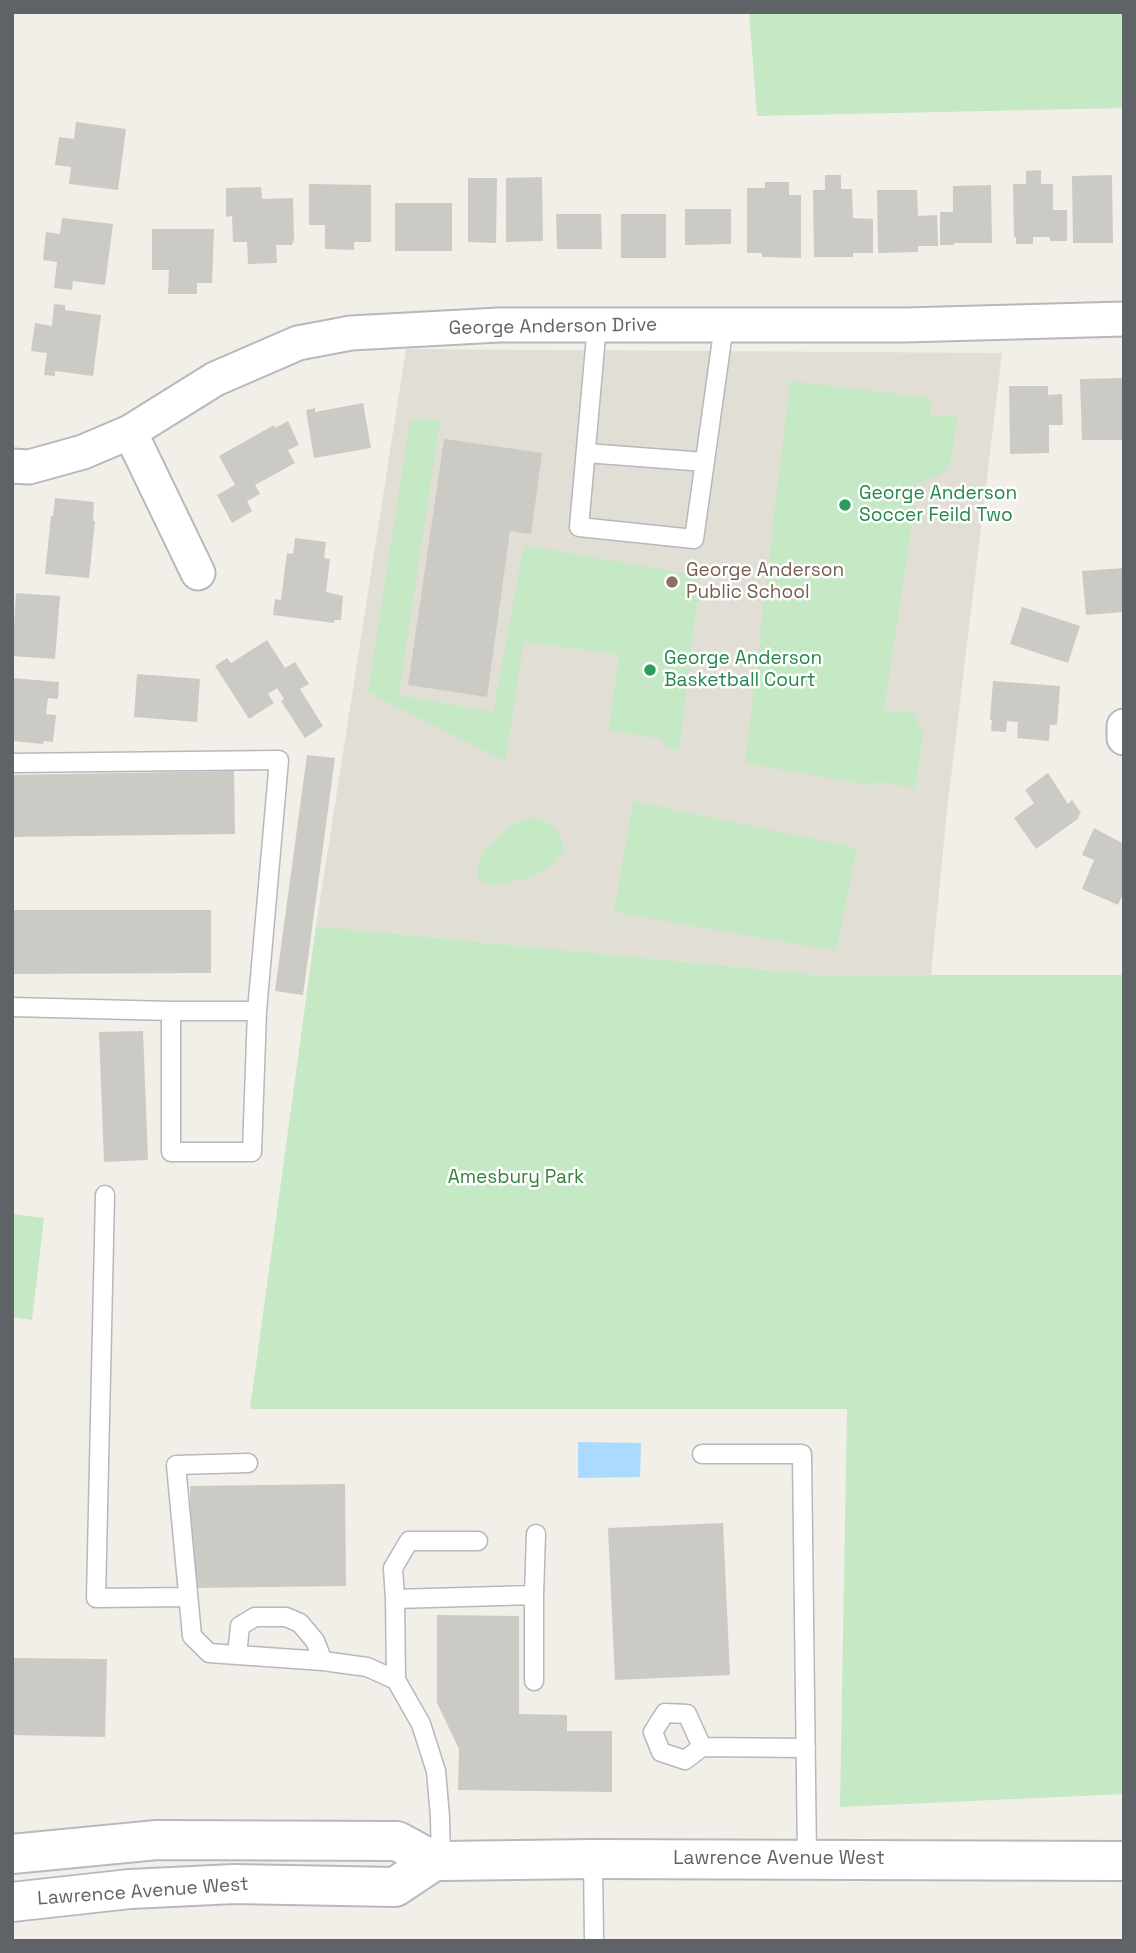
<!DOCTYPE html>
<style>
body{margin:0}
#map{position:relative;width:1136px;height:1953px;overflow:hidden;background:#f1efe8;font-family:"Space Grotesk",sans-serif}
canvas{display:block}
.frame{position:absolute;inset:0;border:14px solid #5f6368;pointer-events:none}
</style>
<div id="map">
<canvas width="1136" height="1953"></canvas>
<div class="frame"></div>
</div>
<script>
const ctx = document.querySelector('canvas').getContext('2d');
ctx.lineJoin = 'round';
function fill(path, color) {
  ctx.fillStyle = color;
  ctx.fill(path, 'evenodd');
}
function shape(rows) {
  const path = new Path2D();
  for (const r of rows) {
    path.moveTo(r[0], r[1]);
    for (let i = 2; i < r.length; i += 2) path.lineTo(r[i], r[i + 1]);
  }
  return path;
}
function trace(path, color, width, dash) {
  ctx.strokeStyle = color;
  ctx.lineWidth = width;
  ctx.lineCap = dash ? 'butt' : 'round';
  ctx.setLineDash(dash || []);
  ctx.stroke(path);
}
function label(font, color, halo, rows, align = 'center') {
  ctx.font = font + ' "Space Grotesk",sans-serif';
  ctx.lineWidth = 5;
  ctx.setLineDash([]);
  ctx.textBaseline = 'middle';
  ctx.strokeStyle = halo;
  ctx.fillStyle = color;
  for (const [text, x, y, turn = 0] of rows) {
    ctx.save();
    ctx.translate(x, y);
    ctx.rotate((+turn || 0) * Math.PI / 180);
    ctx.textAlign = isNaN(turn) ? turn : align;
    if (halo) ctx.strokeText(text, 0, 0);
    ctx.fillText(text, 0, 0);
    ctx.restore();
  }
}
const education = shape([
 [406,349,1002,353,947,810,931,975,820,975,316,926]
]);
const green = shape([
 [749,12,1124,12,1124,108,757,116],
 [790,381,932,398,929,416,958,415,950,463,940,474,927,481,918,482,884,711,912,712,923,734,915,788,875,781,874,786,745,763],
 [410,420,440,420,399,695,493,712,524,545,700,576,679,751,662,745,663,739,609,730,619,655,524,641,505,761,368,692],
 [633,801,857,848,836,951,614,912],
 [532,817,546,821,559,833,564,849,553,864,534,877,493,885,480,880,477,873,482,852,513,824],
 [316,926,820,975,1124,975,1124,1794,840,1807,847,1409,250,1409],
 [12,1214,44,1218,32,1320,12,1317]
]);
const water = shape([
 [578,1442,641,1443,640,1477,578,1478]
]);
const building = shape([
 [76,122,126,129,118,190,69,184,71,167,55,165,59,137,74,139],
 [1041,170,1041,184,1053,184,1053,210,1067,210,1067,241,1050,241,1050,237,1033,237,1033,244,1016,244,1016,237,1014,237,1013,184,1026,184,1026,171],
 [825,175,841,175,841,189,852,189,853,218,873,219,873,253,853,253,853,257,814,257,813,190,825,190],
 [1112,175,1113,243,1073,243,1072,176],
 [542,177,543,241,506,242,506,178],
 [468,178,497,178,496,243,468,242],
 [765,182,789,182,789,195,801,195,801,258,762,257,762,253,747,253,747,188,765,188],
 [309,184,371,185,371,242,354,242,354,250,325,249,325,225,309,225],
 [991,185,992,243,954,243,954,245,940,245,940,212,953,212,953,186],
 [261,187,262,199,293,198,294,239,292,245,276,245,277,263,248,264,247,242,233,242,232,216,226,217,226,188],
 [877,190,917,190,918,216,937,215,938,246,918,246,918,252,878,253],
 [395,203,452,203,452,251,395,251],
 [685,209,731,209,731,244,685,245],
 [556,214,601,214,602,249,557,249],
 [621,214,666,214,666,258,621,258],
 [62,218,113,224,105,285,73,281,72,290,54,288,57,262,43,260,46,232,60,234],
 [152,229,214,229,212,283,197,283,197,294,168,294,169,270,152,270],
 [54,304,65,305,65,310,101,315,93,376,55,371,55,376,44,375,47,353,31,351,35,323,52,326],
 [1124,378,1124,440,1082,440,1080,379],
 [1009,386,1048,386,1048,395,1062,394,1063,425,1049,425,1049,453,1010,454],
 [363,403,371,448,314,458,306,410,315,408,315,412],
 [288,421,299,445,288,450,295,463,255,485,260,494,247,501,252,511,232,523,217,495,235,485,219,456,274,425,275,428],
 [444,439,542,453,531,534,510,531,487,697,408,685],
 [55,498,94,502,93,521,95,521,89,578,45,574,51,516,53,516],
 [295,538,326,542,324,558,330,559,326,592,343,596,341,620,334,620,334,623,273,615,275,599,281,600,287,553,293,554],
 [1124,568,1124,612,1086,615,1082,571],
 [16,593,60,596,55,659,12,656],
 [1022,607,1080,626,1068,663,1010,644],
 [267,640,285,668,295,662,309,684,300,689,323,726,305,738,281,701,284,699,277,688,268,694,274,703,249,719,215,666,227,658,231,663],
 [137,674,200,679,197,722,134,717],
 [12,678,59,682,58,699,48,698,46,714,56,715,53,742,44,741,43,744,12,741],
 [993,681,1060,686,1057,725,1050,725,1049,741,1017,738,1018,722,1007,721,1006,732,991,731,992,720,990,720],
 [307,755,335,758,303,995,275,991],
 [234,771,235,834,12,837,12,775],
 [1048,773,1068,804,1072,800,1081,813,1078,816,1079,818,1036,849,1014,818,1034,803,1025,790],
 [1094,828,1124,844,1124,892,1118,905,1082,889,1094,860,1082,855],
 [12,910,211,910,211,973,12,974],
 [143,1031,148,1160,104,1162,99,1032],
 [345,1484,346,1586,191,1588,190,1486],
 [723,1523,730,1675,615,1680,608,1528],
 [437,1615,519,1616,519,1714,567,1715,567,1731,612,1731,612,1792,458,1790,459,1749,437,1703],
 [12,1658,107,1659,105,1737,12,1735]
]);
const service = shape([
 [597,325,579,527,694,539,724,325],
 [586,453,705,462],
 [12,763,279,760,257,1011,252,1152,171,1152,171,1011,12,1007],
 [171,1011,257,1011],
 [105,1195,96,1598,188,1597],
 [702,1454,802,1454,807,1859],
 [248,1463,176,1465,192,1636,209,1653,323,1661,367,1667,396,1680,421,1724,436,1771,440,1817,441,1861],
 [395,1599,393,1568,409,1541,478,1541],
 [237,1655,240,1626,255,1617,286,1617,300,1623,315,1641,323,1661],
 [396,1680,395,1599,534,1595,536,1534],
 [534,1681,534,1595],
 [702,1747,687,1714,665,1713,653,1732,661,1752,685,1760,702,1747,806,1748],
 [593,1859,594,1941]
]);
const minor = shape([
 [130,432,198,573],
 [12,466,29,467,83,452,130,432,215,379,298,343,351,333,499,325,905,325,1124,319],
 [1124,726,1124,738]
]);
const secondary = shape([
 [12,1854,157,1840,397,1841,434,1861,441,1861,593,1859,1124,1861],
 [12,1902,130,1889,234,1884,395,1887,434,1861]
]);
const markers = [
 [845,505,7,"#2e9e5b"],
 [672,582,7,"#8d6e63"],
 [650,670,7,"#2e9e5b"]
];
const streetNames = [
 ["George Anderson Drive",553,327,-1],
 ["Lawrence Avenue West",779,1859],
 ["Lawrence Avenue West",143,1892,-4]
];
const leisureNames = [
 ["George Anderson",859,494],
 ["Soccer Feild Two",859,516],
 ["George Anderson",664,659],
 ["Basketball Court",664,681]
];
const educationNames = [
 ["George Anderson",686,571],
 ["Public School",686,593]
];
const parkNames = [
 ["Amesbury Park",516,1178]
];
fill(education, '#e1ded6');
fill(green, '#c5e8c5');
fill(water, '#aadaff');
fill(building, '#cccac5');
trace(service, '#b5b8bc', 21);
trace(minor, '#b5b8bc', 37);
trace(secondary, '#b6babf', 42);
trace(service, '#fff', 18);
trace(minor, '#fff', 33);
trace(secondary, '#fff', 38);
for (const [x, y, r, color] of markers) {
  const dot = new Path2D();
  dot.arc(x, y, r, 0, 2 * Math.PI);
  ctx.fillStyle = color;
  ctx.fill(dot);
  trace(dot, '#fff', 2.5);
}
label('19px', '#5f6368', '#fff', streetNames);
label('19px', '#27864d', '#fff', leisureNames, 'left');
label('19px', '#785e54', '#fff', educationNames, 'left');
label('19px', '#348238', '#fff', parkNames);
</script>
